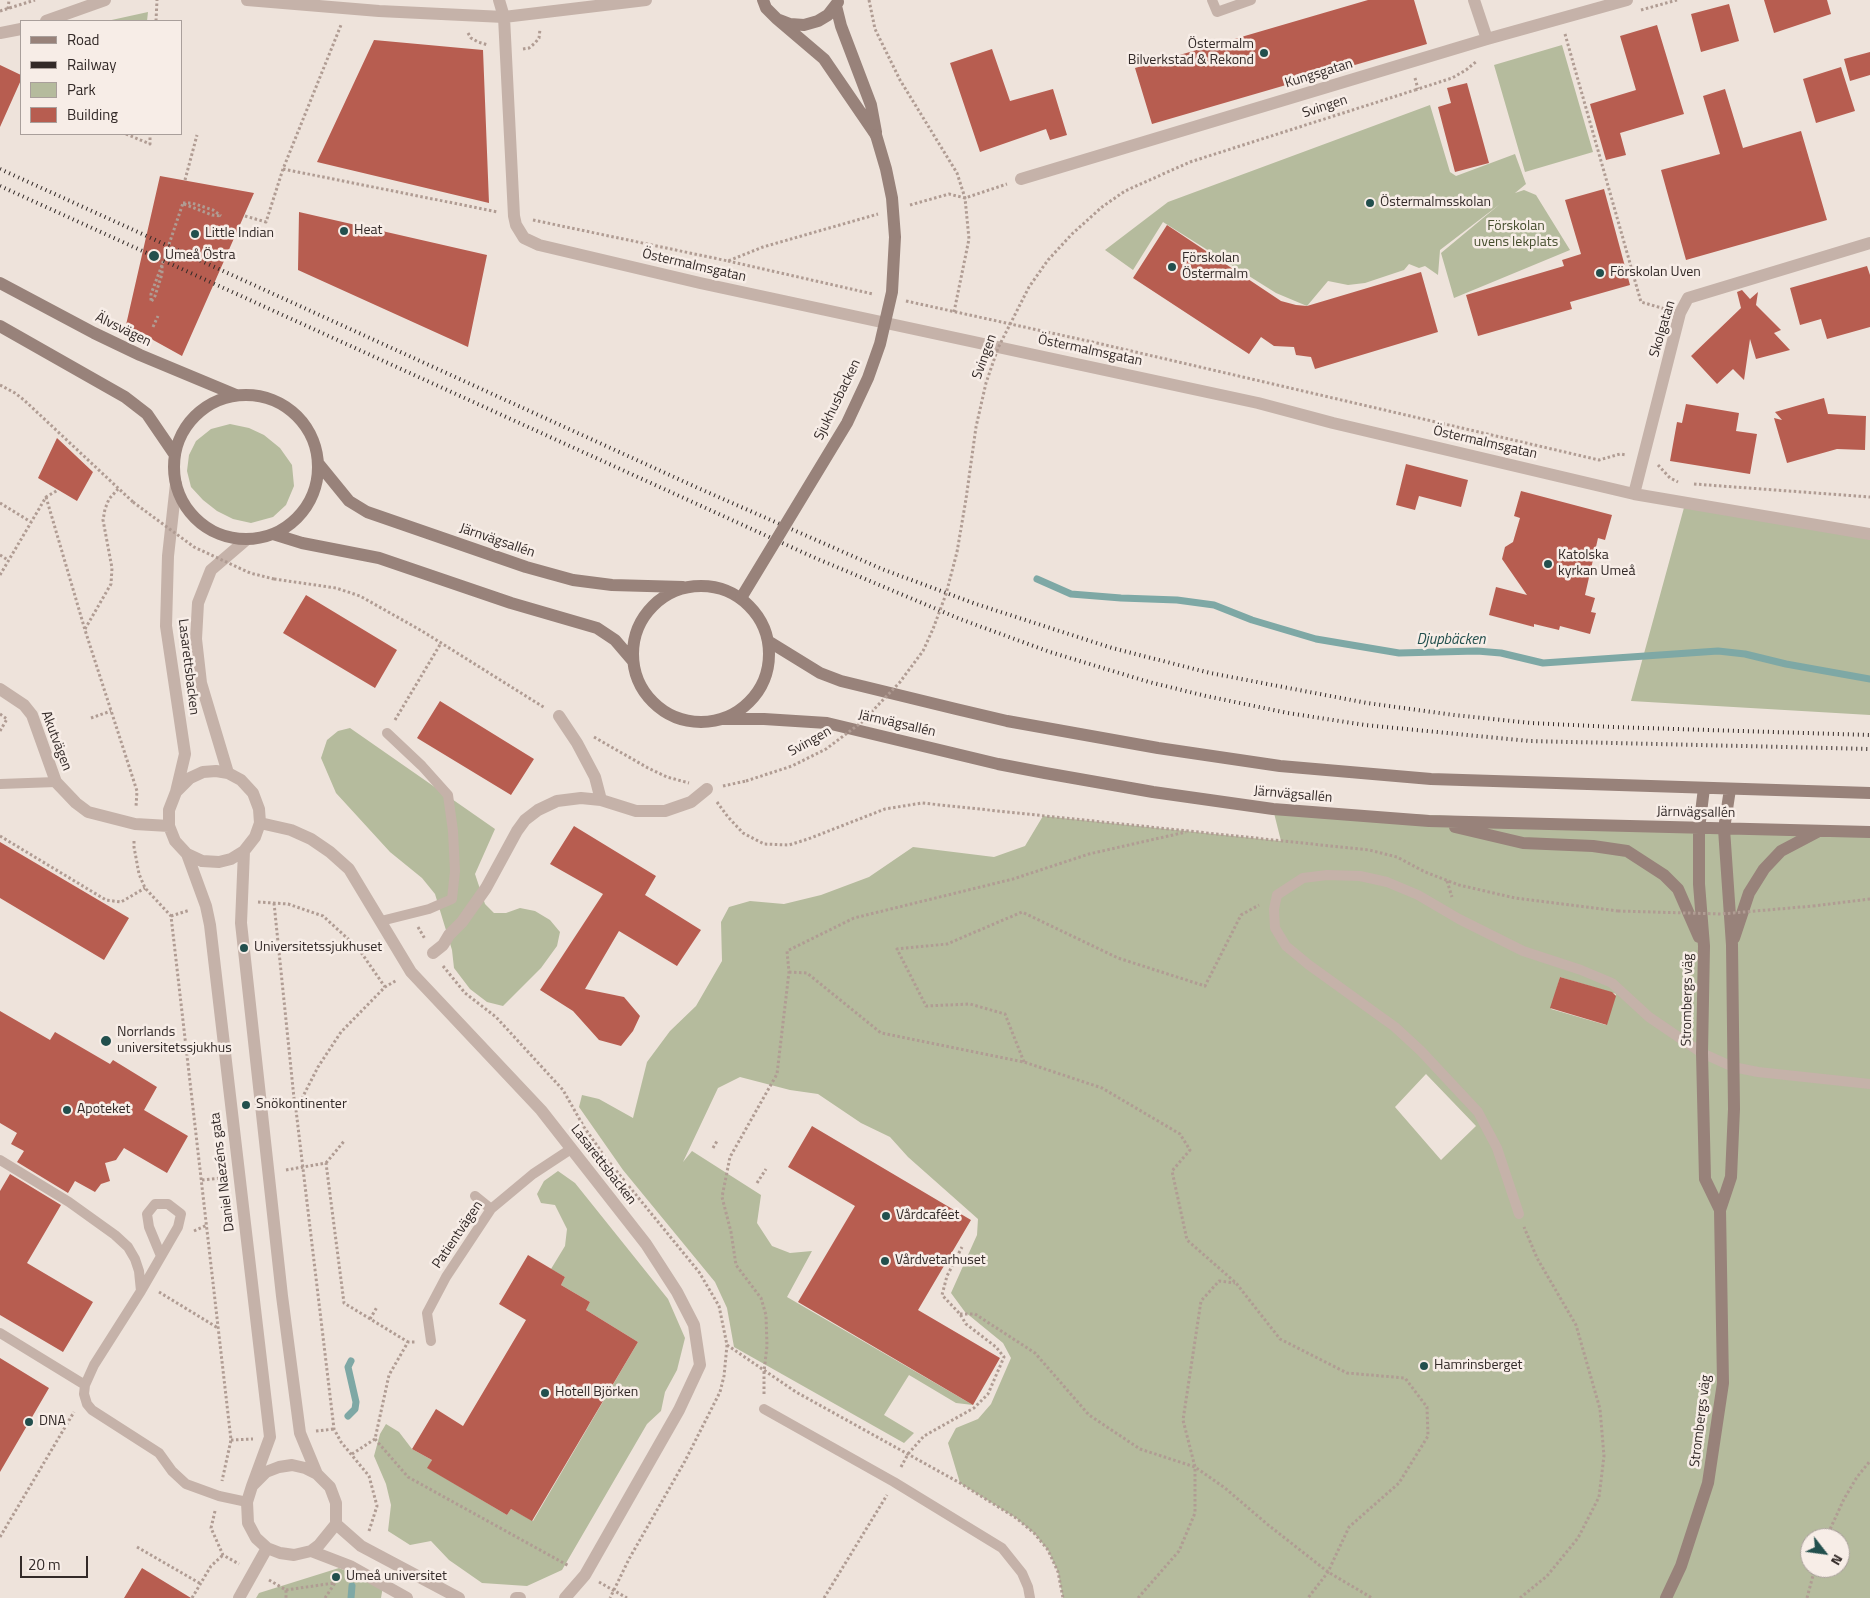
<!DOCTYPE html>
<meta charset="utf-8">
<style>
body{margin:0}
#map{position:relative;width:1870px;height:1598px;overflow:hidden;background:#eee3db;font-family:"Titillium Web",sans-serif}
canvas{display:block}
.legend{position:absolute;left:20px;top:20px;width:162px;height:115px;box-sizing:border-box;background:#f7ede7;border:1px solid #a99f9b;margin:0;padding:6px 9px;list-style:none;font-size:15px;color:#332a28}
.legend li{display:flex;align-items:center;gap:10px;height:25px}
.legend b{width:25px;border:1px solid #a99f9b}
.north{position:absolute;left:1800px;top:1528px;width:50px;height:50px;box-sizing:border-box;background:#f7ede7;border:1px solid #a99f9b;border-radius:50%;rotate:120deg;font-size:14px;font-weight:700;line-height:20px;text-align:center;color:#332a28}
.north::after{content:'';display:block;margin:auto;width:18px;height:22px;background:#224f4d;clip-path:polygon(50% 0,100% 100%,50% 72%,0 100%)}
.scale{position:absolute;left:20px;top:1556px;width:68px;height:22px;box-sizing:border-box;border:2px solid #332a28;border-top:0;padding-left:6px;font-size:15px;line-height:18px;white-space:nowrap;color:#332a28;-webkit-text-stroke:4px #f7ede7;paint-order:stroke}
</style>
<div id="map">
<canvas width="1870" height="1598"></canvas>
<ul class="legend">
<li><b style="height:6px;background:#98827a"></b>Road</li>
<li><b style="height:6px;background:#332a28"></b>Railway</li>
<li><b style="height:14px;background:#b5bb9d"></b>Park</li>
<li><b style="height:14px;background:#b75d50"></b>Building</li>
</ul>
<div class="north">N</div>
<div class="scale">20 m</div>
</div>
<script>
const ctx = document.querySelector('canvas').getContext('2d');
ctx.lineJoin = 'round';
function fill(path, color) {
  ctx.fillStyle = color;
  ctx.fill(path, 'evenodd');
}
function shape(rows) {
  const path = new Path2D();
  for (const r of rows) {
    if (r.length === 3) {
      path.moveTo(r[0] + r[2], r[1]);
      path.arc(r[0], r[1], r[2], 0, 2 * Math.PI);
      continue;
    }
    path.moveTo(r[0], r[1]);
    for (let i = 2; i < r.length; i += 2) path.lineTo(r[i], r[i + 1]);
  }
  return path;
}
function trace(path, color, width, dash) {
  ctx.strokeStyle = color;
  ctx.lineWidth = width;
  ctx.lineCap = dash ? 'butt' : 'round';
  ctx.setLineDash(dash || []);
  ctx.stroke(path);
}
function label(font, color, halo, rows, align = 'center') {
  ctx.font = font + ' "Titillium Web",sans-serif';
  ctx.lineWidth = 5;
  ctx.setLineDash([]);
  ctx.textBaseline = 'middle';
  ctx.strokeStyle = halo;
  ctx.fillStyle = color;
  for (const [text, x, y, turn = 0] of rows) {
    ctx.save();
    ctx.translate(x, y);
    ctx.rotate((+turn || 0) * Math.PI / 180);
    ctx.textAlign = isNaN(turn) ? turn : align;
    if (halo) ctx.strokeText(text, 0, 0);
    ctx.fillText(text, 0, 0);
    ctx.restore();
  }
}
const green = shape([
 [148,12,147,21,107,21],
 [1562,45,1593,152,1525,172,1494,65],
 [1430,105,1450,172,1456,176,1515,154,1526,184,1515,193,1524,190,1536,195,1570,250,1454,298,1441,253,1500,204,1440,250,1438,275,1425,266,1419,268,1409,264,1404,270,1365,283,1348,285,1328,281,1307,306,1276,293,1163,222,1133,270,1105,250,1168,202],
 [230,424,249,428,264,435,280,448,292,465,294,486,286,505,273,517,251,523,233,519,217,511,203,500,191,487,187,471,189,455,196,441,211,429],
 [1685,504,1870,534,1870,715,1631,701],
 [350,728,495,829,475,874,485,904,494,913,506,913,520,908,535,911,550,920,560,932,557,946,541,968,503,1006,487,1002,470,989,454,968,452,950,435,894,422,878,390,852,336,793,321,758,327,740,338,731],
 [1273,809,1870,832,1870,1598,1063,1598,1058,1572,1048,1550,1034,1533,1016,1518,960,1483,948,1443,956,1428,978,1419,991,1404,1011,1358,1003,1343,965,1312,951,1293,977,1235,978,1219,908,1157,890,1137,861,1123,818,1094,790,1090,740,1077,718,1088,683,1162,692,1151,761,1195,757,1223,772,1246,790,1253,812,1251,787,1297,973,1405,956,1403,909,1375,884,1415,914,1433,904,1443,734,1347,727,1308,715,1282,623,1170,579,1107,582,1095,599,1099,633,1118,647,1062,670,1031,696,1006,722,961,721,922,729,907,750,901,784,904,821,895,869,877,913,847,994,857,1025,846,1043,816,1281,841],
 [1560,977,1616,994,1606,1025,1551,1009],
 [1426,1074,1476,1126,1441,1160,1395,1107],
 [1810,1538,1840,1538,1840,1568,1810,1568],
 [558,1171,575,1183,668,1299,685,1338,677,1370,665,1392,661,1411,647,1424,562,1570,527,1586,482,1583,449,1560,431,1541,410,1545,388,1531,391,1505,386,1484,374,1456,380,1434,386,1424,399,1432,412,1449,432,1460,428,1468,507,1515,511,1509,533,1521,638,1342,586,1310,590,1302,561,1285,565,1277,551,1269,565,1246,567,1229,555,1205,541,1203,537,1194,544,1181],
 [339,1568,383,1586,381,1598,256,1598,259,1593]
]);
const stream = shape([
 [1037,579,1071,594,1121,598,1177,600,1214,605,1252,620,1316,639,1399,653,1477,651,1501,653,1543,663,1718,651,1745,654,1786,664,1870,679],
 [348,1416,355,1409,356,1402,348,1367,351,1361],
 [351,1598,352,1586]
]);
const building = shape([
 [1368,0,1414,0,1427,44,1152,124,1135,68],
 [1764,0,1827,0,1831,14,1774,33],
 [1729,4,1739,41,1701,52,1691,14],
 [1657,25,1684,114,1620,133,1626,155,1606,160,1590,104,1636,90,1620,36],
 [374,40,483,50,489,203,317,162],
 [992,49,1010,101,1053,89,1067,135,1050,140,1046,129,980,152,950,63],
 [1870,52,1870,75,1850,81,1844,59],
 [0,65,21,75,21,80,0,127],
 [1841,67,1855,111,1816,123,1803,79],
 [1467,83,1489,163,1455,172,1438,107,1451,103,1447,88],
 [1725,89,1743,148,1801,131,1827,220,1686,260,1661,170,1720,154,1703,96],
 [160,176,254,193,182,356,126,325],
 [1604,189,1630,285,1570,302,1572,309,1478,336,1466,295,1564,266,1562,260,1581,254,1565,200],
 [299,212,487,255,468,347,298,270],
 [1167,225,1281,301,1296,305,1307,306,1421,272,1438,332,1315,369,1311,357,1296,355,1294,347,1274,346,1261,337,1249,354,1133,278],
 [1867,266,1870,275,1870,327,1827,339,1821,319,1800,325,1790,288],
 [1742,290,1750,299,1758,292,1756,305,1781,330,1774,333,1790,350,1756,359,1750,339,1744,380,1733,369,1717,384,1691,356,1741,308,1737,292],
 [1824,398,1828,414,1866,416,1865,450,1837,449,1787,463,1774,418,1782,420,1775,412],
 [1686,404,1739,413,1736,431,1757,434,1750,474,1670,461,1677,422,1682,423],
 [57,438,93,472,77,501,38,478],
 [1406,464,1468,480,1461,507,1419,496,1415,510,1396,505],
 [1521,491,1612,515,1605,540,1598,538,1585,595,1595,598,1591,612,1596,613,1590,634,1560,626,1559,630,1534,624,1534,627,1489,615,1496,587,1527,595,1502,559,1505,547,1513,542,1520,518,1514,516],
 [306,595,397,650,375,688,283,633],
 [440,701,534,759,511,795,417,738],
 [574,826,656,876,645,895,701,930,677,966,619,931,585,989,624,997,640,1016,633,1031,621,1046,599,1040,573,1011,540,990,603,894,550,864],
 [0,842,129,918,104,960,0,898],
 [1560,977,1612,992,1616,996,1607,1025,1550,1008],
 [0,1011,50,1040,55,1032,110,1064,113,1060,157,1087,144,1110,188,1136,167,1173,124,1148,116,1160,105,1163,110,1181,101,1184,95,1192,75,1181,68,1193,17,1162,24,1151,11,1144,17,1133,0,1123],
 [812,1126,971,1220,918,1310,1000,1358,973,1405,798,1302,855,1206,788,1167],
 [10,1174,61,1205,27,1263,93,1302,63,1352,0,1315,0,1191],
 [528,1255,565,1277,561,1285,590,1302,586,1310,638,1342,532,1521,511,1509,507,1515,427,1468,432,1460,412,1449,436,1409,463,1426,526,1320,499,1304],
 [0,1358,49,1388,0,1472],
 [142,1568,191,1598,124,1598]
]);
const path = shape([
 [869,0,875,29,900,80,957,173,965,198,969,239,954,312],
 [8,9,9,0],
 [1641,10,1677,0],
 [0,11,35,0],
 [156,21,157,0],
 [468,33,471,38,478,42,488,45],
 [1565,34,1641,302,1665,309],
 [523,49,529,48,535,43,539,38,540,29],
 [1415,78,1418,89],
 [1415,90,1452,78,1466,70,1477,61],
 [126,134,150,144,150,134],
 [283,169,498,212],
 [185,180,197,135],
 [183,203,192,203,213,210,221,216],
 [184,204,212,215,221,216],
 [910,205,949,194,965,198,1007,184],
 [245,216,266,222,283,169,341,25],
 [533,220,728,261,763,247,878,214],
 [728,261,873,294],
 [162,265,151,294,151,302,155,296,162,274,162,265,183,203],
 [906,301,1097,343,1599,460,1620,454,1626,455],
 [153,327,158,316],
 [0,385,15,393,24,400,133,502],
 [1658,465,1670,478,1678,482],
 [1694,484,1870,497],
 [46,497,85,630,137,791,136,807],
 [0,503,31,522],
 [0,555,8,560],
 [0,575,46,497,58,490],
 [274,579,336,588,360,596,422,631,545,708],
 [85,629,111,584,112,568,103,520,105,509,109,499,118,489],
 [0,714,7,719,0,731],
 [91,718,111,711],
 [395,720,441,643],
 [594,737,648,768,667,777,689,783],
 [723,786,746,781],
 [717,802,728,817,743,833,764,844,789,845,808,839,885,809,922,803,1369,850,1397,857,1425,872,1459,885,1515,898,1618,911],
 [0,836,106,900,121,902,145,888],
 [134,841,134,847,139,874,145,888,171,916,231,1440,222,1481],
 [1447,881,1452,897],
 [258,902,288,904,323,916,358,948,385,987],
 [274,903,295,1108],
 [1813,906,1870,899],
 [171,916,190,910],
 [418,927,425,939],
 [443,966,465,993,496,1017,563,1090,584,1127,605,1157,699,1272,719,1306,727,1345,724,1376,720,1392,685,1461,629,1559,610,1598],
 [789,972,807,973,881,1033,1024,1062,1102,1088,1180,1134,1190,1150,1172,1171,1187,1240,1236,1283,1280,1339,1347,1373,1405,1378,1427,1407,1428,1436,1399,1483,1349,1527,1328,1572,1308,1598],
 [1024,1062,1005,1014,970,1004,926,1006,897,949,947,944,1022,912,1118,958,1205,986,1241,915,1259,905],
 [713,1148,717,1141],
 [326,1163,345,1140],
 [286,1170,326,1163,344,1303,408,1342],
 [202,1180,222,1178],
 [757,1183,766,1169],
 [194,1231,207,1225],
 [159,1292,218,1328],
 [960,1314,975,1314,1035,1353,1089,1415,1140,1449,1195,1467,1225,1488,1267,1524,1328,1572,1372,1598],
 [370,1319,377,1307],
 [727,1345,796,1392,960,1483,1016,1518,1034,1533,1048,1550,1058,1572,1063,1598],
 [764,1394,764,1372,767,1346,766,1315,761,1298,736,1265,731,1232,722,1197,730,1157,777,1074,789,972,787,951,854,918,1013,879,1089,854,1186,832],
 [316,1431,334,1429],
 [375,1439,408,1477,569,1566],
 [231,1440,253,1439],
 [352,1454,375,1439,389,1375,408,1342,416,1342],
 [901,1467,908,1454,924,1436,974,1408,988,1394,1004,1357,996,1347,966,1324,960,1314,942,1295,947,1276,962,1247],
 [215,1511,211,1528,223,1555,239,1564],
 [369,1531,377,1506,369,1476,341,1442,334,1429,296,1110,318,1067,341,1032,385,987,397,980],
 [0,1537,74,1412],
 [1826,1538,1844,1499,1857,1477,1870,1461],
 [137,1547,201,1584],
 [269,1580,286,1590,286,1598],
 [599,1582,627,1598],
 [286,1590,334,1583],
 [192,1598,211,1566,223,1555],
 [325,1598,337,1580],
 [824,1598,887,1495],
 [1138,1598,1179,1551,1195,1513,1195,1467,1183,1420,1201,1301,1219,1281,1235,1283],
 [1520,1598,1547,1576,1578,1538,1599,1497,1604,1456,1600,1409,1576,1325,1537,1258,1524,1227],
 [1807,1598,1815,1568]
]);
const lane = shape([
 [1212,0,1217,12,1251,0],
 [0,784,56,782],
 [381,921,429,909,452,899,455,871,453,831,448,795,422,766,387,733],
 [0,1160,69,1202,115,1235,128,1247,135,1259,139,1271,141,1291],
 [475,1196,491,1209],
 [1519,1214,1497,1148,1478,1112,1421,1051,1395,1027,1309,965,1286,946,1275,928,1274,909,1277,895,1303,878,1327,875,1360,876,1387,882,1418,895,1459,919,1523,951,1581,970,1612,983,1649,1017,1702,1053,1733,1067,1758,1072,1870,1084],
 [161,1256,149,1227,147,1214,155,1204,168,1204,181,1214,178,1227,141,1291,94,1365,85,1385,84,1394,87,1404,92,1410,159,1453,172,1471,186,1484,219,1496,247,1502],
 [0,1333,85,1385],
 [431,1341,427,1313,446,1277,491,1209,533,1174,571,1149],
 [764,1409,894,1482,1002,1548,1022,1573,1028,1587,1030,1598]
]);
const street = shape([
 [247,0,379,11,504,17,646,0],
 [499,0,504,17,514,216,516,225,524,238,539,245,700,283,1258,403,1333,423,1634,494,1870,534],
 [1474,0,1487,39],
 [46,21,105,0],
 [0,33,21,29],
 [1021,179,1487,39,1627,0],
 [1634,494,1680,313,1688,298,1870,243],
 [0,689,24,705,32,715,56,782,76,803,88,812,135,824,169,826],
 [559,716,577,743,595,777,601,800],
 [228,773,201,683,196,639,198,603,211,570,246,540],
 [176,792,190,778,203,772,216,771,228,773,241,780,253,793,259,809,260,823,255,837,244,851,231,859,219,862,202,861,187,854,175,841,169,826,169,810,176,792,185,754,166,626,168,556,176,484],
 [260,823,291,830,311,839,330,852,349,869,411,972,541,1110,646,1244,677,1292,694,1325,700,1365,679,1410,585,1575,565,1598],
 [244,851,241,923,282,1296,300,1433,317,1474],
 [187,854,206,906,210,925,270,1437,252,1486,247,1502,248,1523,256,1538,267,1548,280,1553,294,1555,311,1551,319,1545,336,1524,336,1503,330,1487,317,1474,305,1468,292,1465,279,1467,266,1472,252,1486],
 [433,953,443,945,449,935,462,922,486,888,517,831,525,820,538,810,557,801,581,798,601,800,636,811,665,811,691,802,707,789],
 [336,1524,361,1546,459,1598],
 [311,1551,350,1566,407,1598],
 [239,1598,267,1548],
 [516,1598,520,1598]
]);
const secondary = shape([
 [763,0,766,8,777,19,790,24,804,25,818,21,828,15,838,2],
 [836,6,841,26,871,105,876,132],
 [777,19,824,59,876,135],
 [0,283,94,333,140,355,236,395],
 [0,326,125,397,147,414,175,455],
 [246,467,72],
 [318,463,349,501,367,512,526,567,573,580,612,585,683,587],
 [273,534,302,543,379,558,511,603,597,628,615,640,633,661],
 [701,654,68],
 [768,641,820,673,841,681,956,709,1007,721,1158,748,1280,766,1431,779,1870,793],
 [721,719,764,719,827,723,998,764,1045,773,1153,792,1273,809,1429,821,1870,832],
 [1704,788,1699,829,1699,884,1704,946,1702,1053,1705,1179,1720,1210],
 [1455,827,1523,843,1593,846,1627,851,1664,875,1678,889,1699,937],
 [1734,938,1749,893,1764,869,1781,851,1819,831],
 [1666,1598,1681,1566,1708,1483,1723,1383,1720,1210,1731,1177,1734,1109,1732,945,1724,829,1730,789]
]);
const rail = shape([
 [0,169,698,488,882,569,976,604,1112,648,1210,673,1367,703,1454,715,1531,723,1612,727,1870,735],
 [0,186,813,557,960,619,1050,652,1149,682,1206,696,1288,713,1365,725,1529,741,1870,749]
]);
const pathBridge = shape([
 [133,502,194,547,250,573,274,579],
 [746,781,792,766,826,749,862,722,900,682,923,651,933,629,946,594,957,552,966,499,976,427,986,383,998,348,1029,287,1048,260,1072,234,1102,207,1125,191,1190,162,1415,90],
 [1618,911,1721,914,1813,906]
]);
const secondaryBridge = shape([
 [741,598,847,423,868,378,880,344,892,292,895,237,892,198,886,169,876,135]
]);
const markers = [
 [1264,53,5,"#224f4d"],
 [1370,203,5,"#224f4d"],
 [344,231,5,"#224f4d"],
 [195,234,5,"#224f4d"],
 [154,256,6,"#224f4d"],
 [1172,267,5,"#224f4d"],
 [1600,273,5,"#224f4d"],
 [1548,564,5,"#224f4d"],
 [244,948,5,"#224f4d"],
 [106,1041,6,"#224f4d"],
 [246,1105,5,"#224f4d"],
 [67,1110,5,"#224f4d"],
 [886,1216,5,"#224f4d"],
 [885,1261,5,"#224f4d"],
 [1424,1366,5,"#224f4d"],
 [545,1393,5,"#224f4d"],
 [29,1422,5,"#224f4d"],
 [336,1577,5,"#224f4d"]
];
const poiNames = [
 ["Östermalm",1254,45,"right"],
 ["Bilverkstad & Rekond",1254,61,"right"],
 ["Östermalmsskolan",1380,203],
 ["Heat",354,231],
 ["Little Indian",205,234],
 ["Umeå Östra",165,256],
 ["Förskolan",1182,259],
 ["Östermalm",1182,275],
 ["Förskolan Uven",1610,273],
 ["Katolska",1558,556],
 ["kyrkan Umeå",1558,572],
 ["Universitetssjukhuset",254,948],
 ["Norrlands",117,1033],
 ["universitetssjukhus",117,1049],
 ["Snökontinenter",256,1105],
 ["Apoteket",77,1110],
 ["Vårdcaféet",896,1216],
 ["Vårdvetarhuset",895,1261],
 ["Hamrinsberget",1434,1366],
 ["Hotell Björken",555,1393],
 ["DNA",39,1422],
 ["Umeå universitet",346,1577]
];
const streetNames = [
 ["Kungsgatan",1319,74,-17],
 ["Svingen",1325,107,-18],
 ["Östermalmsgatan",694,266,13],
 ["Skolgatan",1663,329,-73],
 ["Älvsvägen",123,330,26],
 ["Östermalmsgatan",1090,351,12],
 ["Svingen",985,357,-70],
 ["Sjukhusbacken",838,400,-64],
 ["Östermalmsgatan",1485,443,13],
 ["Järnvägsallén",497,541,19],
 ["Lasarettsbacken",188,667,83],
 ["Järnvägsallén",897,724,13],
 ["Akutvägen",56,741,69],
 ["Svingen",810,742,-29],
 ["Järnvägsallén",1293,795,5],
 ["Järnvägsallén",1696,813,1],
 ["Strombergs väg",1688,1000,-89],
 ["Lasarettsbacken",603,1165,52],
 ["Daniel Naezéns gata",223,1172,-97],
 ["Patientvägen",458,1235,-56],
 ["Strombergs väg",1701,1421,-83]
];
const parkNames = [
 ["Förskolan",1516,227],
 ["uvens lekplats",1516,243]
];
const waterNames = [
 ["Djupbäcken",1451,640]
];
fill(green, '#b5bb9d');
trace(stream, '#7ea8a5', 7);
fill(building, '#b75d50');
trace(path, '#b09c93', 3, [2.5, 2.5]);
trace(lane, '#c5b2a9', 10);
trace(street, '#c5b2a9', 12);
trace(secondary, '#98827a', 12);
trace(rail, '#332a28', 4, [1, 4]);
trace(pathBridge, '#b09c93', 3, [2.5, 2.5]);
trace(secondaryBridge, '#98827a', 12);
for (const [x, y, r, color] of markers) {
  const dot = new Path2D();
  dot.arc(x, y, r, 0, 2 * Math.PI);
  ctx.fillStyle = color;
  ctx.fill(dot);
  trace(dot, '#f7ede7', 2);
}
label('14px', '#332a28', '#f7ede7', poiNames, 'left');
label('14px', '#332a28', '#f7ede7', streetNames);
label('14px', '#464e2e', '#f7ede7', parkNames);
label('italic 15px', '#224f4d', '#f7ede7', waterNames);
</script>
